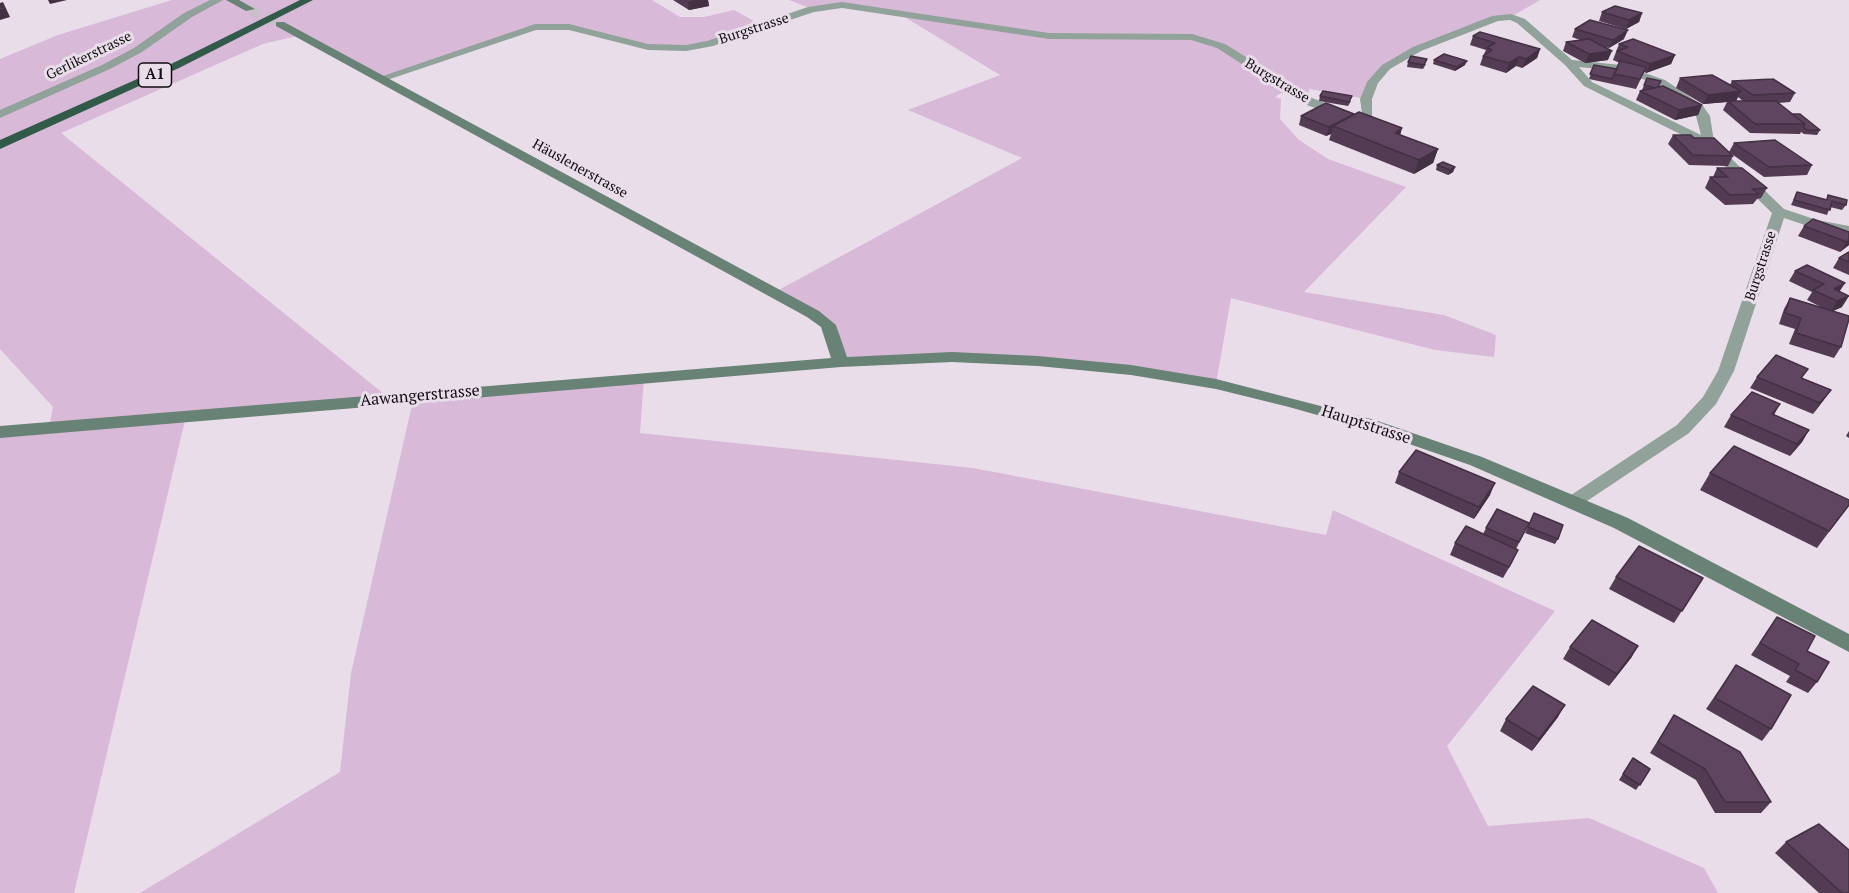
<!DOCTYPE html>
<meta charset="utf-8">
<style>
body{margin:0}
canvas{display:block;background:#e9dde9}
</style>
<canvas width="1849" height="893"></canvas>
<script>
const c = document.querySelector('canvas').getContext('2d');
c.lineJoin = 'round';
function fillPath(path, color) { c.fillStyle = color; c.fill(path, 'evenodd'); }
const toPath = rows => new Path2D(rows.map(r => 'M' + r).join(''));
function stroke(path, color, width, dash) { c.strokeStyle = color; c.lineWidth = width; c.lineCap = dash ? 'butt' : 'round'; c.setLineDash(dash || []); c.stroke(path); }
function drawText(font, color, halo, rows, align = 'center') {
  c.font = font + ' "PT Serif",serif'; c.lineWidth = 6; c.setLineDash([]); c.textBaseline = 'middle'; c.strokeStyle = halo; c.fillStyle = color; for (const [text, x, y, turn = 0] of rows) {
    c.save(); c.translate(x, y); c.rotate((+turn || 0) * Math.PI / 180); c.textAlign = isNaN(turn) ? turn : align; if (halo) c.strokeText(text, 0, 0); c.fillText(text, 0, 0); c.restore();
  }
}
fillPath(toPath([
 [172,0,652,0,680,17,704,17,734,10,763,26,709,44,669,49,569,27,535,27,383,78,301,35,263,44,61,133,389,398,186,416,74,893,0,893,0,432,49,427,53,407,0,349,0,59,58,35],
 [789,0,1540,0,1511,17,1496,18,1417,49,1385,67,1366,99,1309,89,1308,101,1294,94,1281,93,1275,97,1281,99,1280,119,1299,140,1328,159,1406,187,1304,292,1444,315,1496,335,1494,357,1435,350,1231,298,1216,384,1038,361,841,362,838,347,813,314,775,292,1022,158,908,110,1000,75,898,13,858,6,812,9],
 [644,378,640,433,973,468,1326,535,1333,510,1555,611,1447,746,1488,826,1589,818,1704,868,1718,893,140,893,340,772,351,673,414,396]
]), '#d8bad8');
stroke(toPath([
 [250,9,280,24]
]), '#c9bec9', 11, [11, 6]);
fillPath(toPath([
 [210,0,223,0,192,17,142,52,110,69,0,118,0,110,102,65,134,48,184,13,210,0],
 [842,2,1049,33,1192,34,1225,44,1312,98,1354,114,1362,113,1360,99,1367,82,1382,65,1413,47,1492,16,1511,14,1525,19,1572,60,1621,65,1665,80,1703,106,1710,116,1714,142,1784,209,1817,220,1849,226,1849,234,1814,228,1784,218,1734,371,1716,404,1689,433,1575,509,1568,507,1566,502,1568,497,1677,425,1703,397,1718,371,1772,213,1704,146,1584,86,1565,65,1517,23,1510,20,1498,21,1421,51,1390,69,1378,83,1372,99,1372,119,1353,122,1304,104,1217,48,1191,40,1049,39,842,8,814,12,713,46,686,51,648,50,569,30,536,30,387,80,377,78,535,24,569,24,648,44,686,45,707,41,808,7,842,2],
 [1579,67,1619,71,1657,84,1695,112,1701,135,1592,82,1579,67]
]), '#90a299');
fillPath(toPath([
 [226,0,239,0,255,9,246,11,226,0],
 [276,22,284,22,819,311,836,325,847,357,952,352,1038,356,1131,365,1216,379,1375,420,1482,457,1628,518,1849,634,1849,652,1614,528,1470,465,1363,428,1289,407,1216,389,1131,375,1038,366,952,362,841,367,0,438,0,426,831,358,821,327,807,317,276,26,276,22]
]), '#688376');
fillPath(toPath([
 [300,0,313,0,179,68,0,149,0,140,171,64,300,0]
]), '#325a49');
fillPath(toPath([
 [673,0,708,0,709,6,689,10],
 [1602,12,1642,13,1639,22,1626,29,1599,21],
 [1575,29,1624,39,1609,48,1604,47,1608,60,1585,63,1563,51,1566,42,1580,40,1572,37],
 [1473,36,1540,49,1537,58,1522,68,1516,66,1506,73,1480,65,1483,56,1486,50,1470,45],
 [1619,44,1675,55,1671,64,1646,73,1644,72,1636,89,1589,79,1594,65,1617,69,1620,63,1613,60],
 [1434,60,1465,65,1455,71,1433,64],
 [1408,62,1426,64,1423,69,1407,67],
 [1647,78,1658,87,1702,105,1698,115,1675,120,1636,100,1640,91,1642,90],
 [1680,78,1730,85,1732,81,1795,93,1790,102,1778,103,1792,114,1820,130,1817,135,1804,134,1801,132,1800,134,1750,133,1723,110,1727,102,1703,104,1676,88],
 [1738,97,1743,101,1736,101],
 [1320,96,1351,101,1348,106,1319,101],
 [1354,114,1353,115,1402,128,1400,135,1438,149,1433,163,1414,174,1329,140,1331,134,1326,136,1299,125,1301,116],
 [1673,135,1733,156,1728,166,1689,165,1668,144],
 [1734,143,1812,165,1807,175,1764,177,1729,152],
 [1437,165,1455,167,1453,172,1448,175,1436,170],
 [1717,168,1767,188,1761,198,1757,199,1753,204,1725,205,1705,188,1710,177,1713,177],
 [1797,192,1826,200,1828,195,1846,205,1842,210,1830,207,1827,215,1791,205],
 [1804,226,1849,232,1849,245,1840,252,1798,236],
 [1849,252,1849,275,1833,268,1839,258],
 [1795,271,1840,291,1842,307,1833,311,1841,347,1834,358,1789,344,1795,329,1779,324,1784,309,1790,298,1821,307,1807,300,1812,292,1789,281],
 [1757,377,1802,378,1831,390,1813,414,1750,388],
 [1780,404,1774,415,1809,430,1802,442,1790,456,1724,427,1731,415],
 [1849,431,1849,438,1846,436],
 [1399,472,1490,495,1474,519,1395,483],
 [1710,473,1849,505,1817,548,1700,490],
 [1534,513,1558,539,1555,544,1525,533],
 [1529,523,1516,549,1513,561,1503,578,1450,555,1455,543,1483,534,1486,528],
 [1616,577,1703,578,1674,623,1609,589],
 [1777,617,1807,651,1817,682,1808,693,1786,682,1790,676,1751,655],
 [1638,646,1631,658,1609,686,1563,659,1570,647],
 [1736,665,1771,729,1762,741,1706,709],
 [1674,715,1771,802,1761,813,1715,813,1696,780,1650,753],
 [1558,717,1532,751,1500,731,1506,719],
 [1633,758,1650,769,1636,790,1619,780],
 [1786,842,1849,893,1819,893,1775,853]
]), '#533b53');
fillPath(toPath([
 [48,0,67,0,50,4],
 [695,0,708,0,709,6,689,10,688,2],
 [3,2,10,17,0,20,0,3],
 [1642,13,1639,22,1626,29,1629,20],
 [1628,30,1624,39,1609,48,1613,40],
 [1540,49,1537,58,1522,68,1526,59],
 [1612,51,1608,60,1585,63,1589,54],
 [1675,55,1671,64,1646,73,1650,64],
 [1519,57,1516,66,1506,73,1509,63],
 [1467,61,1465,65,1455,71,1457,67],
 [1741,91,1736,101,1728,101,1727,102,1703,104,1708,95],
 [1702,105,1698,115,1675,120,1679,110],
 [1354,114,1351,123,1333,126,1331,134,1326,136,1329,127],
 [1402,128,1398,143,1395,133],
 [1438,149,1433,163,1414,174,1419,160],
 [1455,167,1453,172,1448,175,1450,170],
 [1849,240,1849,245,1840,252,1847,242],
 [1845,283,1838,294,1834,289],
 [1849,296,1842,307,1831,312,1837,301],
 [1831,390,1823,401,1813,414,1820,403],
 [1809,430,1802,442,1790,456,1797,444],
 [1495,483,1490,495,1474,519,1479,507],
 [1638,646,1631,658,1609,686,1617,674],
 [1565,705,1558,717,1532,751,1539,739]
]), '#433043');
const building = toPath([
 [0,6,5,9,0,10,0,6],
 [1615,6,1642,13,1629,20,1602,12,1615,6],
 [1590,20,1628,30,1613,40,1575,29,1590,20],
 [1480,32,1540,49,1526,59,1519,57,1509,63,1483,56,1492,50,1487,48,1495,43,1473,36,1480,32],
 [1589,39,1612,51,1589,54,1566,42,1589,39],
 [1633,39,1675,55,1650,64,1617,51,1628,47,1619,44,1633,39],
 [1444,54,1467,61,1457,67,1434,60,1444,54],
 [1411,56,1427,59,1424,65,1408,62,1411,56],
 [1620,61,1646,67,1640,79,1614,74,1620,61],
 [1594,65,1617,69,1612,79,1590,74,1594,65],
 [1712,75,1741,91,1708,95,1680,78,1712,75],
 [1647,78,1661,81,1658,87,1655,88,1644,85,1647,78],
 [1773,79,1795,93,1753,95,1732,81,1773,79],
 [1663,86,1702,105,1679,110,1640,91,1663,86],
 [1323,91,1352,96,1349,102,1320,96,1323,91],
 [1728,101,1776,101,1805,124,1755,124,1728,101],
 [1326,103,1354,114,1329,127,1301,116,1326,103],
 [1359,112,1402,128,1395,133,1438,149,1419,160,1333,126,1359,112],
 [1792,114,1800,114,1820,130,1807,130,1803,127,1805,124,1792,114],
 [1673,135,1691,135,1694,138,1714,138,1733,156,1693,155,1673,135],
 [1775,140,1812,165,1769,167,1734,143,1775,140],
 [1443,162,1455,167,1450,170,1437,165,1443,162],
 [1717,168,1742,168,1767,188,1752,189,1759,194,1730,195,1710,177,1728,177,1717,168],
 [1797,192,1827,200,1828,195,1847,200,1846,205,1832,201,1830,210,1794,200,1797,192],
 [1813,219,1849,232,1849,240,1847,242,1804,226,1813,219],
 [1849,252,1849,262,1839,258,1849,252],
 [1807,265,1845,283,1834,289,1849,296,1837,301,1813,290,1824,284,1795,271,1807,265],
 [1790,298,1849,316,1849,319,1841,347,1796,333,1801,318,1785,313,1790,298],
 [1776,355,1808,369,1801,378,1831,390,1820,403,1757,377,1776,355],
 [1752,392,1780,404,1772,414,1809,430,1797,444,1731,415,1752,392],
 [1734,446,1849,500,1849,505,1829,531,1710,473,1734,446],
 [1416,450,1495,483,1479,507,1399,472,1416,450],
 [1497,509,1529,523,1519,542,1486,528,1497,509],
 [1534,513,1563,525,1558,539,1528,527,1534,513],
 [1466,526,1518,550,1509,567,1455,543,1466,526],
 [1639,546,1703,578,1682,611,1616,577,1639,546],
 [1777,617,1815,636,1807,651,1829,662,1817,682,1795,670,1799,664,1760,643,1777,617],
 [1592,620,1638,646,1617,674,1570,647,1592,620],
 [1736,665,1791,695,1771,729,1715,698,1736,665],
 [1533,686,1565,705,1539,739,1506,719,1533,686],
 [1674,715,1740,752,1771,802,1725,802,1705,769,1658,742,1674,715],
 [1633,758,1650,769,1640,785,1623,774,1633,758],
 [1819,824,1849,850,1849,893,1842,893,1786,842,1819,824]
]);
fillPath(building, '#604560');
stroke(building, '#433043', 1.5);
drawText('14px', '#110d11', '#e9dde9', [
 ["Burgstrasse",754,29,-18],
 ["Gerlikerstrasse",89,56,-26],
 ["Burgstrasse",1277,81,31],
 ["Häuslenerstrasse",580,169,29],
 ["Burgstrasse",1761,266,-72]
]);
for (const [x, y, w] of [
 [155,75,33]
]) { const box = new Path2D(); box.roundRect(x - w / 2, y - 12, w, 24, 4.5); c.fillStyle = '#e9dde9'; c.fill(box); stroke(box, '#110d11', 1.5); }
drawText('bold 15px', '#110d11', null, [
 ["A1",155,75]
]);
drawText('16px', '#110d11', '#e9dde9', [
 ["Aawangerstrasse",420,396,-5],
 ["Hauptstrasse",1366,425,18]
]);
</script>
